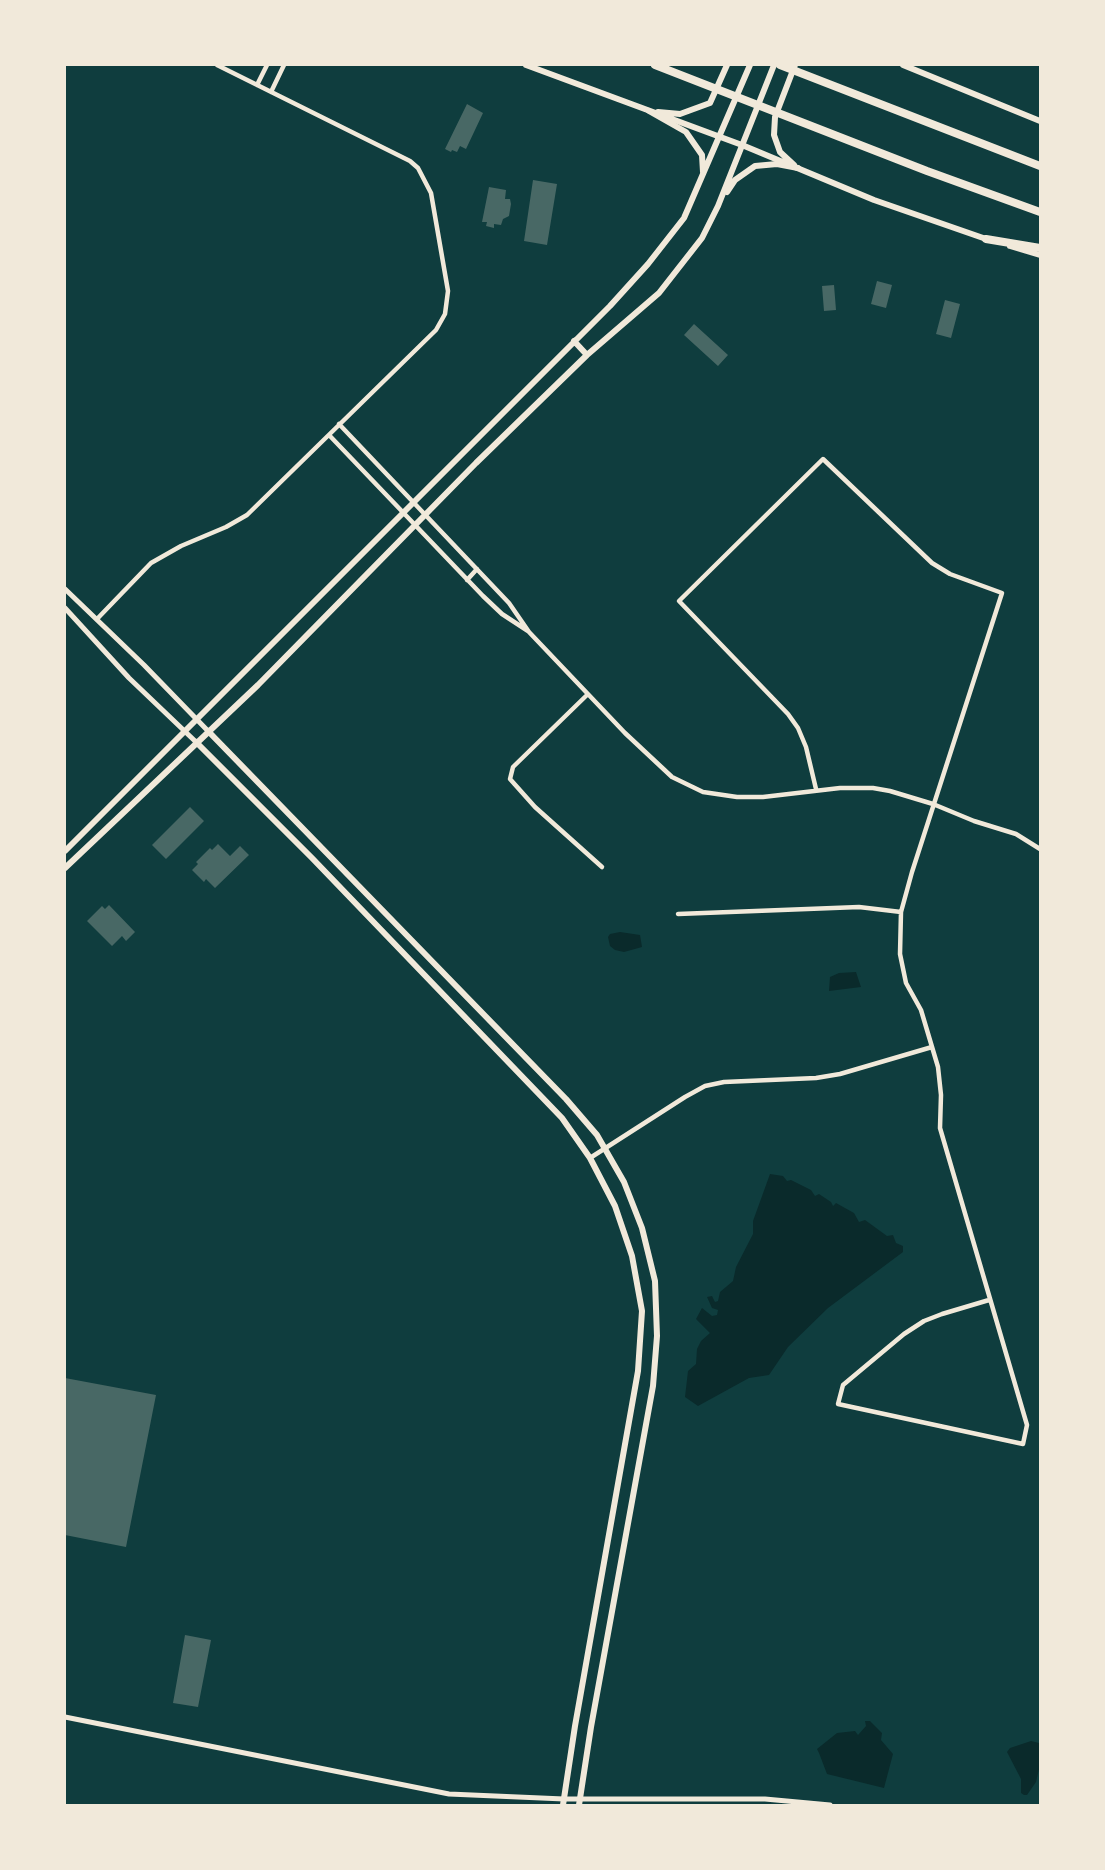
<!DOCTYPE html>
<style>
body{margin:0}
#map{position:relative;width:1105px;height:1870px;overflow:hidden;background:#0f3d3e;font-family:"Public Sans",sans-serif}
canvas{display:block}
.frame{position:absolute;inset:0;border:66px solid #f1e9da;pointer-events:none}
</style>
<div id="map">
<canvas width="1105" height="1870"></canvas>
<div class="frame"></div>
</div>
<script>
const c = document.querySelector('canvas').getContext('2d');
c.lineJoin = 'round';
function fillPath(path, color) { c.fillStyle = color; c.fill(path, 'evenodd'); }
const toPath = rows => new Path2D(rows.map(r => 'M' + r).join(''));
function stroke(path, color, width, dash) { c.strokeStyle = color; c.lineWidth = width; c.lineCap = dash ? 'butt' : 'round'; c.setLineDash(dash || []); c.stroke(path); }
fillPath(toPath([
 [620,932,640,935,642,947,624,952,615,950,610,946,608,937,610,934],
 [856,972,861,987,829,991,830,977,839,973],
 [770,1174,783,1176,787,1181,791,1180,811,1190,815,1196,819,1194,831,1202,833,1206,836,1203,854,1213,859,1222,865,1220,887,1236,893,1235,896,1243,903,1246,903,1252,828,1308,788,1347,769,1375,749,1378,698,1406,685,1397,688,1371,696,1364,697,1349,701,1341,710,1333,696,1319,702,1308,712,1316,717,1315,718,1310,712,1308,707,1297,712,1296,715,1302,718,1301,720,1292,733,1281,736,1267,753,1234,753,1221],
 [865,1721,870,1721,882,1733,881,1740,893,1754,884,1788,827,1774,819,1753,817,1749,837,1733,855,1731,858,1735,866,1726],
 [1031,1741,1039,1743,1040,1765,1036,1782,1027,1795,1024,1795,1021,1793,1021,1779,1007,1752,1010,1748]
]), '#0a2a2b');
fillPath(toPath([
 [467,104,483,113,466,149,460,146,457,152,452,150,451,152,445,149],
 [533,180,557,184,547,245,524,241],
 [489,187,506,190,505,199,510,199,511,204,509,216,503,219,501,225,494,224,494,228,486,226,487,222,482,222],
 [877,281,892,285,886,308,871,304],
 [834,285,836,310,824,311,822,286],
 [945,300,960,304,951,338,936,334],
 [694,324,728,355,718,366,684,335],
 [190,807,204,821,166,859,152,845],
 [218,844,230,856,240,846,249,855,215,888,206,879,204,882,192,870,198,864,196,862,210,848,212,850],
 [109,905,135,932,126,941,122,936,112,946,87,921,102,906,105,909],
 [65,1378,156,1395,126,1547,65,1535],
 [185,1635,211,1640,198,1707,173,1703]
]), '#486865');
stroke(toPath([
 [257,85,267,65],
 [271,92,284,65],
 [339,424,509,603,529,632,625,733,672,777,703,792,737,797,763,797,840,788,873,788,890,791,933,804,974,821,1016,834,1040,849],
 [329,435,483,596,502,614,528,631],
 [467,580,477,569],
 [97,619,151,563,181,546,226,527,247,515,436,330,445,314,448,291,431,193,418,168,410,161,217,65],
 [588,694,513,767,510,779,535,807,602,867],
 [816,789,806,747,798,728,788,714,679,601,823,459,932,563,950,574,1002,593,912,872,901,912,900,954,906,983,921,1010,938,1067,941,1095,940,1128,1027,1425,1023,1444,838,1404,843,1385,904,1334,924,1321,942,1314,989,1300],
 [678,914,859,907,901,912],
 [590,1158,685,1097,705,1086,724,1082,816,1078,840,1074,932,1047]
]), '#f1e9da', 4.5);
stroke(toPath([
 [65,589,144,665,208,731],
 [65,608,129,678,196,742],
 [65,1717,449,1794,564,1799,765,1799,830,1805]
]), '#f1e9da', 5);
stroke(toPath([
 [526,65,742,145,874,200,989,240],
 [903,65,1040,121],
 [658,112,680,114,710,103,727,65],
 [794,165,780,152,774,135,775,117,795,65],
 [1010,246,1040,255],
 [208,731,566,1099,597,1135,624,1182,642,1228,655,1281,657,1336,653,1386,591,1727,579,1805],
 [196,742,312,858,562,1118,590,1158,615,1206,632,1256,642,1311,638,1371,575,1726,563,1805]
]), '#f1e9da', 6);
stroke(toPath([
 [649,111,686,132,702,155,703,172],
 [727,192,735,180,755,166,777,164,798,168],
 [574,341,587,355],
 [65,851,610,306,648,264,684,218,750,65],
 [65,868,258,685,476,463,587,355,659,293,702,238,718,206,774,65]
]), '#f1e9da', 6);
stroke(toPath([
 [655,65,927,171,1040,212],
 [780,65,1040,166],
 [986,239,1040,248]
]), '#f1e9da', 8);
</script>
